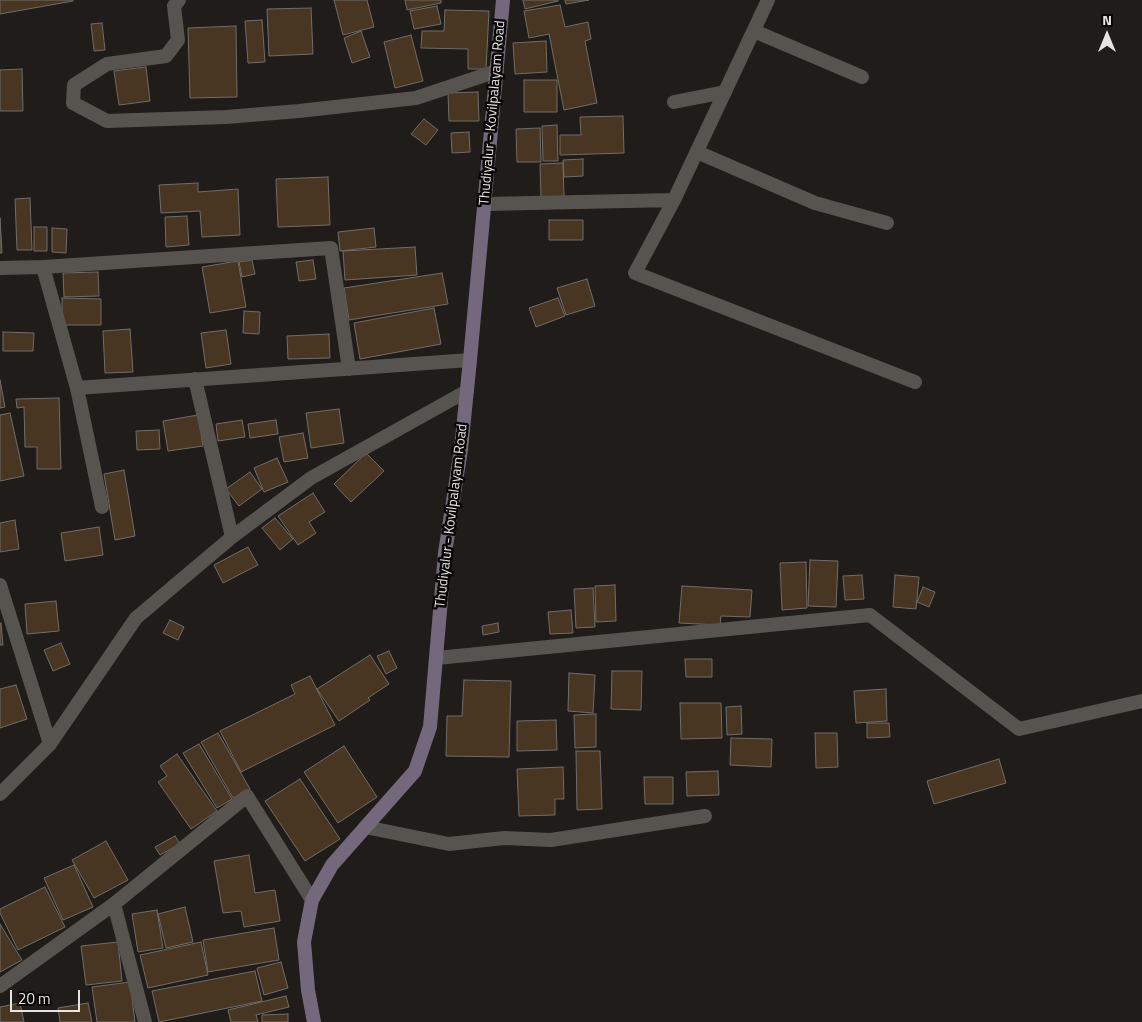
<!DOCTYPE html>
<style>
body{margin:0}
#map{position:relative;width:1142px;height:1022px;overflow:hidden;background:#1f1c19;font-family:"Titillium Web",sans-serif}
canvas{display:block}
.north{position:absolute;left:1082px;top:10px;width:50px;height:50px;-webkit-text-stroke:4px #080706;paint-order:stroke;rotate:0deg;font-size:14px;font-weight:700;line-height:20px;text-align:center;color:#e7e5e3}
.north::after{content:'';display:block;margin:auto;width:18px;height:22px;background:#e7e5e3;clip-path:polygon(50% 0,100% 100%,50% 72%,0 100%)}
.scale{position:absolute;left:10px;top:990px;width:70px;height:22px;box-sizing:border-box;border:2px solid #e7e5e3;border-top:0;padding-left:6px;font-size:15px;line-height:18px;white-space:nowrap;color:#e7e5e3;-webkit-text-stroke:4px #080706;paint-order:stroke}
</style>
<div id="map">
<canvas width="1142" height="1022"></canvas>
<div class="north">N</div>
<div class="scale">20 m</div>
</div>
<script>
const c = document.querySelector('canvas').getContext('2d');
c.lineJoin = 'round';
function fillPath(path, color) { c.fillStyle = color; c.fill(path, 'evenodd'); }
const toPath = rows => new Path2D(rows.map(r => 'M' + r).join(''));
function stroke(path, color, width, dash) { c.strokeStyle = color; c.lineWidth = width; c.lineCap = dash ? 'butt' : 'round'; c.setLineDash(dash || []); c.stroke(path); }
function drawText(font, color, halo, rows, align = 'center') {
  c.font = font + ' "Titillium Web",sans-serif'; c.lineWidth = 5; c.setLineDash([]); c.textBaseline = 'middle'; c.strokeStyle = halo; c.fillStyle = color; for (const [text, x, y, turn = 0] of rows) {
    c.save(); c.translate(x, y); c.rotate((+turn || 0) * Math.PI / 180); c.textAlign = isNaN(turn) ? turn : align; if (halo) c.strokeText(text, 0, 0); c.fillText(text, 0, 0); c.restore();
  }
}
const building = toPath([
 [0,0,73,0,73,1,0,14,0,0],
 [334,0,367,0,374,27,343,35,334,0],
 [405,0,441,0,441,3,407,10,405,0],
 [523,0,558,0,558,1,525,9,523,0],
 [565,0,589,0,566,4,565,0],
 [560,5,565,27,588,22,591,39,585,41,597,103,564,110,549,34,529,38,524,11,560,5],
 [437,6,441,24,414,29,410,11,437,6],
 [311,8,313,54,269,56,267,9,311,8],
 [445,10,489,11,486,69,468,69,468,49,421,48,422,31,444,31,445,10],
 [262,20,265,62,248,63,245,21,262,20],
 [102,23,105,50,94,51,91,24,102,23],
 [236,26,237,97,190,98,188,28,236,26],
 [361,31,370,57,352,63,344,38,361,31],
 [411,35,423,81,395,88,384,42,411,35],
 [546,41,547,72,515,74,513,43,546,41],
 [146,67,150,101,119,105,114,71,146,67],
 [22,69,23,111,0,111,0,70,22,69],
 [524,80,557,80,557,112,524,112,524,80],
 [478,92,479,121,449,121,448,93,478,92],
 [623,116,624,153,560,155,560,135,581,135,580,117,623,116],
 [424,119,438,130,426,145,411,134,424,119],
 [557,125,558,161,543,161,542,126,557,125],
 [540,128,541,162,517,162,516,129,540,128],
 [469,132,470,152,452,153,451,133,469,132],
 [583,159,583,176,564,177,563,160,583,159],
 [563,163,564,197,541,198,540,164,563,163],
 [328,177,330,225,278,227,276,179,328,177],
 [198,183,198,192,238,189,240,235,202,237,200,211,161,213,159,185,198,183],
 [30,198,32,250,17,250,15,199,30,198],
 [187,216,189,245,166,247,165,217,187,216],
 [0,218,2,253,0,253,0,218],
 [549,220,583,220,583,240,549,240,549,220],
 [34,227,47,227,47,251,34,251,34,227],
 [52,228,67,229,66,253,52,252,52,228],
 [374,228,376,247,340,251,338,232,374,228],
 [415,247,417,275,345,280,343,251,415,247],
 [252,260,255,274,242,277,239,262,252,260],
 [313,260,316,279,299,281,296,262,313,260],
 [238,261,246,307,210,313,202,267,238,261],
 [98,272,99,296,64,297,63,273,98,272],
 [442,273,448,304,349,320,344,288,442,273],
 [587,279,595,306,566,315,557,288,587,279],
 [62,298,101,299,101,325,62,325,62,298],
 [558,298,565,316,536,327,529,308,558,298],
 [434,308,441,344,360,359,354,323,434,308],
 [244,311,260,312,259,334,243,333,244,311],
 [130,329,133,372,105,373,103,331,130,329],
 [226,330,231,364,206,368,201,333,226,330],
 [3,332,34,333,33,351,3,351,3,332],
 [329,334,330,358,288,359,287,336,329,334],
 [0,380,5,407,0,408,0,380],
 [59,398,61,469,37,469,37,447,25,447,24,407,17,408,16,399,59,398],
 [339,409,344,443,311,448,306,413,339,409],
 [10,413,24,476,0,481,0,415,10,413],
 [198,415,203,446,168,451,163,421,198,415],
 [242,420,245,437,218,441,216,424,242,420],
 [276,420,278,434,250,438,248,424,276,420],
 [159,430,160,449,137,450,136,431,159,430],
 [303,433,308,458,284,462,279,437,303,433],
 [366,453,384,471,351,502,334,484,366,453],
 [277,458,288,482,264,492,254,468,277,458],
 [124,470,135,536,115,540,104,474,124,470],
 [250,472,262,489,239,506,226,489,250,472],
 [313,493,325,512,309,522,316,533,298,545,278,516,313,493],
 [275,518,293,539,280,550,262,528,275,518],
 [15,520,19,549,0,552,0,523,15,520],
 [99,527,103,555,65,561,61,533,99,527],
 [248,547,258,565,223,583,214,565,248,547],
 [810,560,838,561,836,607,808,606,810,560],
 [806,562,807,608,782,610,780,563,806,562],
 [862,575,864,599,845,600,843,576,862,575],
 [895,575,919,577,916,609,893,607,895,575],
 [615,585,616,621,596,622,595,586,615,585],
 [682,586,752,590,750,617,721,616,720,625,679,623,682,586],
 [923,587,935,592,929,607,917,602,923,587],
 [593,588,595,627,576,628,574,589,593,588],
 [56,601,59,631,27,634,25,604,56,601],
 [571,610,573,633,550,634,548,612,571,610],
 [170,620,184,627,178,640,163,633,170,620],
 [1,623,3,645,0,645,0,624,1,623],
 [498,623,499,632,483,635,482,626,498,623],
 [61,643,70,664,53,671,44,650,61,643],
 [389,651,397,668,386,674,377,656,389,651],
 [370,655,389,684,368,698,370,700,339,721,317,689,370,655],
 [685,659,712,659,712,677,686,677,685,659],
 [612,671,642,671,641,710,611,709,612,671],
 [569,673,595,675,593,713,568,711,569,673],
 [310,676,335,725,241,772,220,731,295,694,291,685,310,676],
 [464,680,511,681,509,757,446,756,447,716,462,716,464,680],
 [16,685,27,719,0,728,0,689,16,685],
 [886,689,887,721,856,723,854,691,886,689],
 [680,703,721,703,722,738,681,739,680,703],
 [741,706,742,734,727,735,726,707,741,706],
 [596,714,596,747,575,748,574,715,596,714],
 [556,720,557,750,517,751,517,721,556,720],
 [867,723,889,723,890,737,867,738,867,723],
 [218,733,250,789,233,798,201,742,218,733],
 [815,733,837,733,838,767,816,768,815,733],
 [731,738,772,739,771,767,730,765,731,738],
 [199,744,232,799,217,808,183,753,199,744],
 [344,746,377,797,338,823,304,772,344,746],
 [576,751,600,751,602,809,577,810,576,751],
 [177,754,217,811,191,829,158,782,167,776,160,766,177,754],
 [999,759,1006,783,934,804,927,781,999,759],
 [563,767,564,799,555,799,555,815,519,816,517,769,563,767],
 [718,771,719,795,687,796,686,772,718,771],
 [644,777,673,777,673,804,645,804,644,777],
 [300,779,340,839,305,861,265,801,300,779],
 [175,836,180,844,160,855,155,847,175,836],
 [106,841,128,880,94,898,72,860,106,841],
 [249,855,255,893,275,890,280,921,244,927,241,911,223,913,214,861,249,855],
 [74,865,93,907,63,920,44,878,74,865],
 [45,887,65,927,18,950,0,913,0,909,45,887],
 [185,907,193,942,166,948,158,914,185,907],
 [157,910,163,948,138,952,132,914,157,910],
 [0,924,22,960,0,972,0,924],
 [274,928,279,960,208,972,203,940,274,928],
 [118,942,122,981,86,985,81,946,118,942],
 [201,942,208,975,148,988,140,955,201,942],
 [281,962,288,988,264,995,257,968,281,962],
 [255,971,262,1001,159,1022,152,991,255,971],
 [130,982,135,1022,97,1022,92,987,130,982],
 [286,996,289,1007,256,1015,258,1022,231,1022,228,1010,286,996],
 [20,1003,24,1022,0,1022,0,1007,20,1003],
 [88,1003,92,1022,60,1022,58,1008,88,1003],
 [288,1014,288,1022,262,1022,262,1015,288,1014]
]);
fillPath(building, '#493622');
stroke(building, '#706d69', 1);
stroke(toPath([
 [179,0,174,6,178,40,166,56,107,64,74,85,73,103,107,121,226,117,299,111,416,98,497,71],
 [754,31,862,77],
 [674,102,725,92],
 [697,152,815,203,887,223],
 [674,200,635,273,915,382],
 [486,204,674,200,768,0],
 [43,267,331,248,349,369],
 [0,268,43,267,77,388,470,360],
 [195,379,232,537],
 [77,388,102,507],
 [0,585,50,744],
 [437,658,870,615,1019,729,1142,701],
 [0,794,50,744,136,618,232,537,311,478,467,391],
 [365,827,449,844,504,838,551,840,705,816],
 [114,904,145,1022],
 [0,986,114,904,247,796,312,900]
]), '#57534f', 14);
stroke(toPath([
 [314,1022,308,990,304,942,312,900,332,865,415,771,430,727,445,553,461,449,470,360,503,0]
]), '#74697c', 14);
drawText('14px', '#e7e5e3', '#080706', [
 ["Thudiyalur - Kovilpalayam Road",493,113,-85],
 ["Thudiyalur - Kovilpalayam Road",452,516,-83]
]);
</script>
